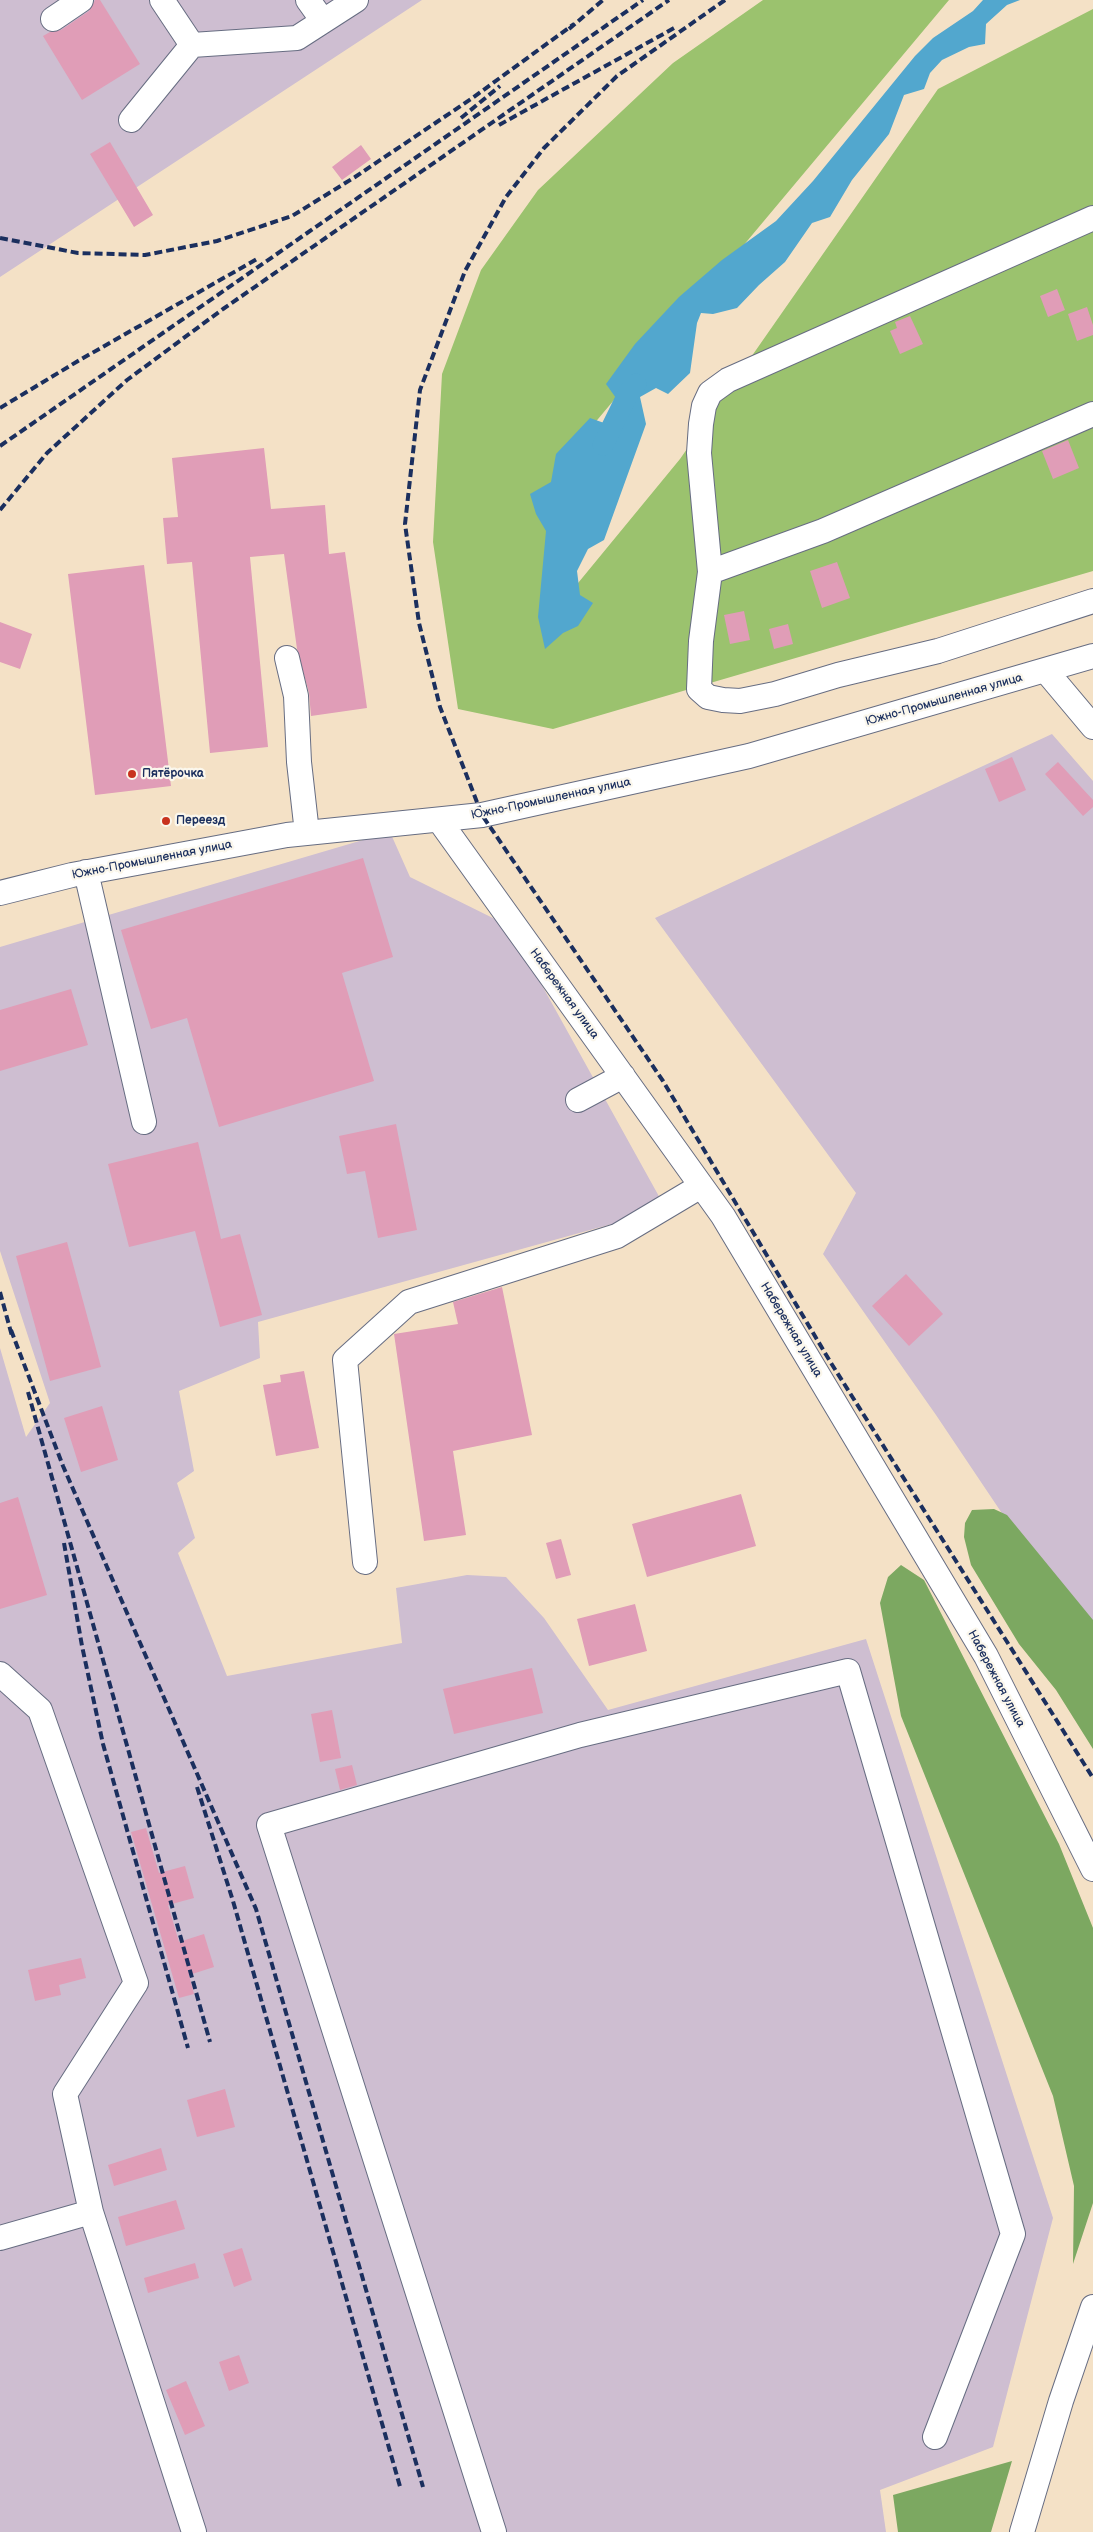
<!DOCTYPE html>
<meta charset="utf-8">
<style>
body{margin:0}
canvas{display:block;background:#f4e1c6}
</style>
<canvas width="1093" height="2532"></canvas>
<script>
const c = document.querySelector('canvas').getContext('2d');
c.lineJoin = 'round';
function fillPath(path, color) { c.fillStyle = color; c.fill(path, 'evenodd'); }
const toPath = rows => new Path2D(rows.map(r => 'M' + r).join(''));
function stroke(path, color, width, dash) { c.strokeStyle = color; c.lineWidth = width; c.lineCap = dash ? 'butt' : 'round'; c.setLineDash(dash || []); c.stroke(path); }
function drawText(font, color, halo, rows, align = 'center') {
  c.font = font + ' "Balsamiq Sans",sans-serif'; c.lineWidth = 4.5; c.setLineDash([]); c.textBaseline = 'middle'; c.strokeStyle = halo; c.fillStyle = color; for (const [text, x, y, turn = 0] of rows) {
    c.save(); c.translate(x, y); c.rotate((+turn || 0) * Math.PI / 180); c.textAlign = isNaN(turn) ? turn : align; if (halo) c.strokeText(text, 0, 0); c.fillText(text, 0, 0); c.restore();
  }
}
fillPath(toPath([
 [0,0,422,0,0,277],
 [1052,734,1093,781,1093,1649,936,1415,823,1254,856,1193,655,918],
 [390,832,410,877,509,926,666,1209,258,1322,260,1358,179,1391,194,1471,177,1483,195,1538,178,1553,227,1676,402,1643,396,1588,467,1575,506,1577,544,1618,608,1710,866,1639,1053,2218,993,2447,880,2490,886,2532,0,2532,0,1348,26,1437,50,1403,0,1251,0,947]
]), '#cebed1');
fillPath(toPath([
 [763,0,949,0,557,468,546,622,680,459,938,89,1093,9,1093,571,553,729,458,709,433,542,442,374,481,270,538,190,673,63]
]), '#9bc26e');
fillPath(toPath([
 [994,1509,1007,1515,1093,1620,1093,1749,1056,1690,1019,1644,971,1565,964,1537,965,1523,972,1510],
 [901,1565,924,1580,1059,1844,1093,1928,1093,2203,1073,2264,1074,2186,1053,2096,901,1716,880,1603,888,1577],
 [1012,2461,991,2532,898,2532,893,2495]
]), '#7ca861');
fillPath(toPath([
 [983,0,1020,0,1007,5,986,24,985,44,969,47,942,60,930,73,924,89,904,95,889,134,852,180,830,217,812,223,785,262,759,285,737,308,713,314,701,313,697,323,690,373,668,394,656,388,640,397,646,424,604,540,588,549,577,571,580,595,593,603,578,626,563,633,545,649,538,617,546,531,536,514,530,494,551,482,556,454,590,418,607,424,620,417,621,405,606,384,635,344,679,297,722,260,776,221,813,181,915,56,933,38,973,11]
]), '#52a7ce');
stroke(toPath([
 [603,445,629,392,636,384]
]), '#52a7ce', 21);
fillPath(toPath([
 [95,0,100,0,140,64,82,100,43,36,50,32,61,30,89,11],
 [110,142,153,215,134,227,90,154],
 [361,145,371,159,342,180,332,167],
 [1057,289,1065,310,1048,317,1040,296],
 [1087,307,1093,325,1093,335,1077,341,1068,314],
 [910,316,923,344,900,354,890,331,897,328,895,322],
 [1068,440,1079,468,1053,479,1042,451],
 [264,448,271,509,325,505,329,554,345,552,367,708,311,716,309,693,297,649,284,554,250,557,268,747,210,753,192,562,167,564,163,518,178,517,172,458],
 [837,562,850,598,822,608,810,571],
 [144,565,171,786,95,795,68,574],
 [744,611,750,640,730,644,724,615],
 [0,622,32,634,20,669,0,662],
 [788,624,793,644,774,649,769,629],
 [1012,757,1026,790,999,802,985,769],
 [1058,762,1093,800,1093,807,1083,816,1045,774],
 [363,858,393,957,342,973,374,1081,219,1127,187,1018,151,1029,121,930],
 [71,989,88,1045,0,1071,0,1010],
 [396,1124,417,1230,378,1238,365,1171,347,1174,339,1136],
 [198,1142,221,1239,240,1234,262,1315,220,1327,195,1231,129,1247,108,1164],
 [67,1242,101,1367,50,1381,16,1256],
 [906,1274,943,1314,909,1346,872,1306],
 [502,1287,532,1435,453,1451,466,1535,424,1541,394,1334,458,1324,453,1302],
 [304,1371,319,1448,276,1456,263,1385,281,1382,280,1375],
 [102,1406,118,1460,81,1472,64,1418],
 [741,1494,756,1546,647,1577,632,1524],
 [18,1497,47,1595,0,1609,0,1503],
 [561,1539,571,1575,556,1579,546,1543],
 [635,1604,647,1651,589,1666,577,1619],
 [532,1668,543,1713,454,1734,443,1689],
 [332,1710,341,1758,320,1762,311,1714],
 [352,1765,357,1785,340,1790,335,1769],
 [146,1828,159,1873,185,1866,194,1898,168,1905,179,1942,204,1934,214,1967,189,1975,194,1994,179,1998,131,1832],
 [81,1958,86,1978,59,1985,61,1995,35,2001,28,1970],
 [225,2089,235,2127,197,2137,187,2100],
 [161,2148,167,2170,114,2186,108,2165],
 [176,2200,185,2229,126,2246,118,2217],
 [242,2248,252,2280,234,2287,223,2254],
 [195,2263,199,2278,148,2293,144,2278],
 [239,2355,249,2383,229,2391,219,2362],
 [186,2381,205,2426,185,2435,166,2390]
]), '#e09db7');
const minor = toPath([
 [162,0,192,45],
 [308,0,323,21],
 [53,19,81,0],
 [131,120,192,45,297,38,356,0],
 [1093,218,728,380,710,393,704,406,701,424,699,453,710,572,701,641,699,689,708,697,723,700,740,701,775,694,838,675,938,651,1093,601],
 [710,572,823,531,1093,414],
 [287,658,296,696,299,762,307,833],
 [1046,671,1093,727],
 [439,820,723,1216,986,1656,1093,1869],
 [86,872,144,1122],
 [0,893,72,875,287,835,482,815,749,756,1093,656],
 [578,1100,623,1076],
 [365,1562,345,1360,409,1302,617,1236,701,1186],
 [0,1674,40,1710,136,1983,65,2094,91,2212,194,2532],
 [0,2238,91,2212],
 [494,2532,269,1825,580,1735,848,1671,1013,2234,935,2437],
 [1022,2532,1061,2401,1093,2307]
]);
stroke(minor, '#676d82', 26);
stroke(minor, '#fff', 24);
stroke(toPath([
 [725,0,617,76,544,148,506,197,465,271,420,390,405,524,419,623,440,707,482,815,663,1081,831,1363,1093,1778],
 [569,29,603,0],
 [461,118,500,86],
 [499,125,676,27],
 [0,238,78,253,145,255,217,241,292,216,355,177,471,99,574,24],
 [0,408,78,361,257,259],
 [0,446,643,0],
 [0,510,47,453,127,380,223,309,669,0],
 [0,1292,12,1336],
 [11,1330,63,1466,256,1909,423,2487],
 [28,1392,210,2042],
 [64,1543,82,1646,103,1744,188,2048],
 [197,1787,233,1901,401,2490]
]), '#1b2f5e', 4, [8, 4]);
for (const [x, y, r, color] of [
 [132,774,5,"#c8321e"],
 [166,821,5,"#c8321e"]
]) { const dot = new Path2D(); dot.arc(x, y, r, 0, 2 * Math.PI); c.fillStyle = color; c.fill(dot); stroke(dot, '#fbf7ec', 2); }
drawText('12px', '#1b2f5e', '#fbf7ec', [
 ["Южно-Промышленная улица",944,700,-16],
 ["Южно-Промышленная улица",551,799,-12],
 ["Южно-Промышленная улица",152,860,-11],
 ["Набережная улица",564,994,54],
 ["Набережная улица",791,1330,59],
 ["Набережная улица",996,1679,62]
]);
drawText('bold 12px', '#1b2f5e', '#fbf7ec', [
 ["Пятёрочка",142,774],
 ["Переезд",176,821]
], 'left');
</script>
